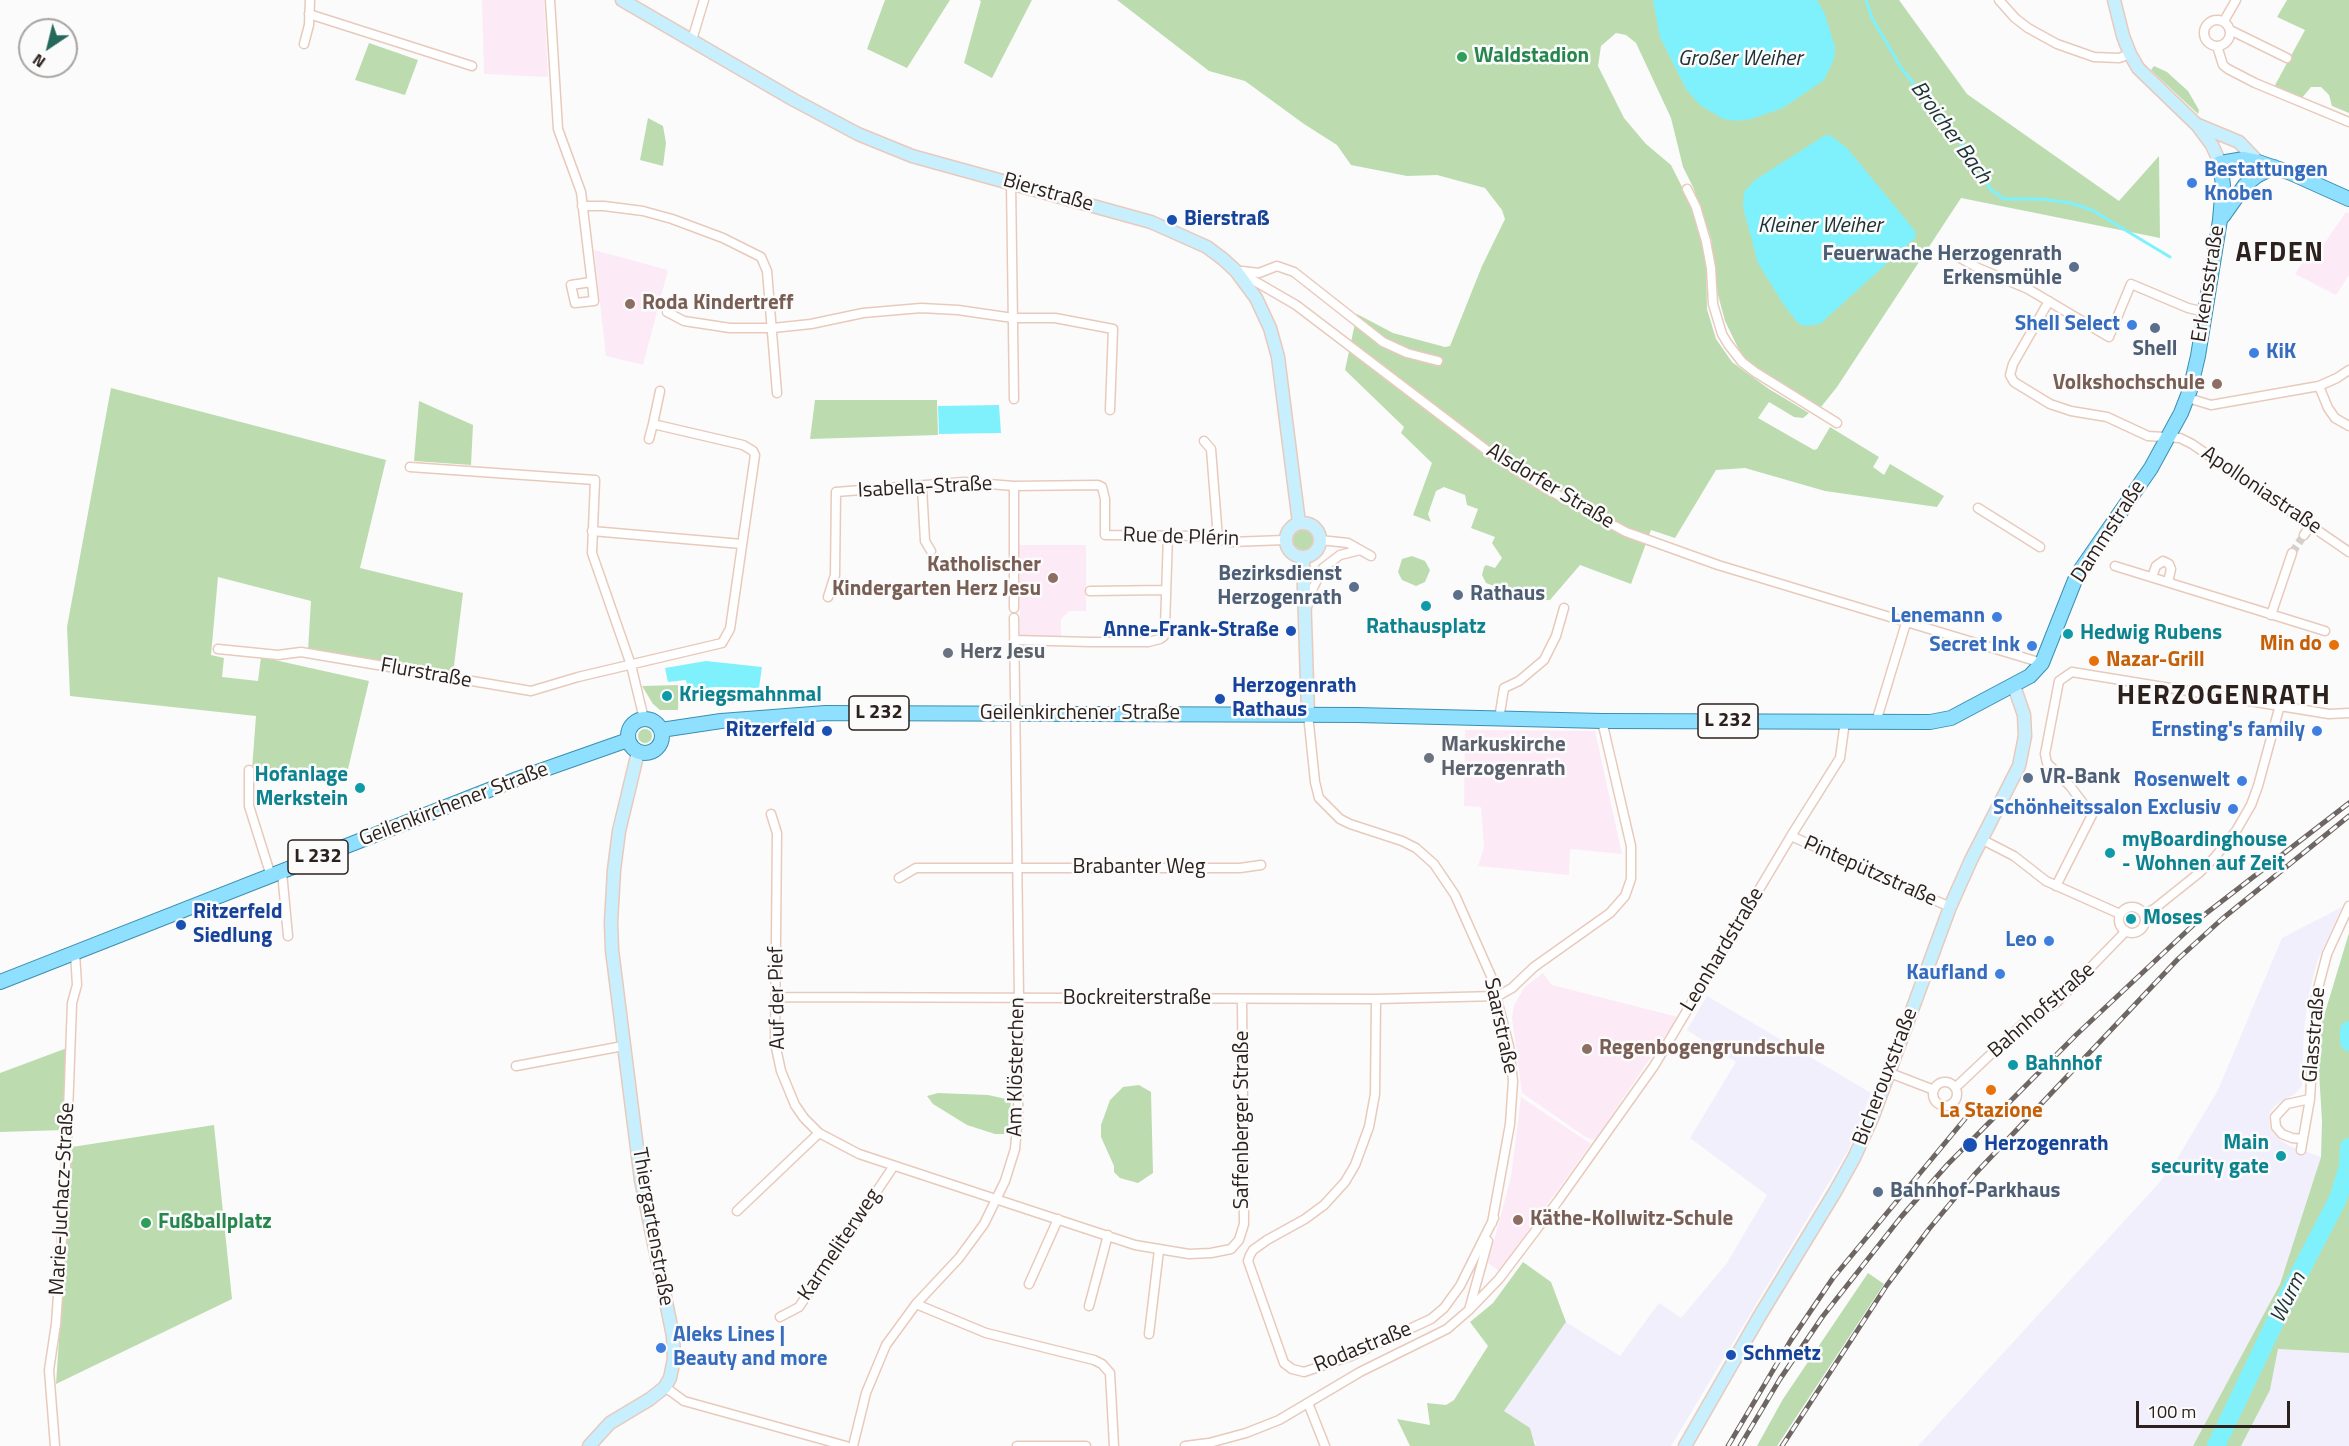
<!DOCTYPE html>
<meta charset="utf-8">
<style>
body{margin:0}
#map{position:relative;width:2349px;height:1446px;overflow:hidden;background:#fbfbfb;font-family:"Titillium Web",sans-serif}
canvas{display:block}
.north{position:absolute;left:18px;top:18px;width:60px;height:60px;box-sizing:border-box;background:#fbfbfb;border:2px solid #a8a4a2;border-radius:50%;rotate:215deg;font-size:16px;font-weight:700;line-height:24px;text-align:center;color:#2c211c}
.north::after{content:'';display:block;margin:auto;width:21px;height:27px;background:#24695c;clip-path:polygon(50% 0,100% 100%,50% 72%,0 100%)}
.scale{position:absolute;left:2136px;top:1401px;width:154px;height:27px;box-sizing:border-box;border:3px solid #2c211c;border-top:0;padding-left:8px;font-size:18px;line-height:21px;white-space:nowrap;color:#2c211c;-webkit-text-stroke:4px #fbfbfb;paint-order:stroke}
</style>
<div id="map">
<canvas width="2349" height="1446"></canvas>
<div class="north">N</div>
<div class="scale">100 m</div>
</div>
<script>
const c = document.querySelector('canvas').getContext('2d');
c.lineJoin = 'round';
function fillPath(path, color) { c.fillStyle = color; c.fill(path, 'evenodd'); }
const toPath = rows => new Path2D(rows.map(r => 'M' + r).join(''));
function stroke(path, color, width, dash) { c.strokeStyle = color; c.lineWidth = width; c.lineCap = dash ? 'butt' : 'round'; c.setLineDash(dash || []); c.stroke(path); }
function drawText(font, color, halo, rows, align = 'center') {
  c.font = font + ' "Titillium Web",sans-serif'; c.lineWidth = 5; c.setLineDash([]); c.textBaseline = 'middle'; c.strokeStyle = halo; c.fillStyle = color; for (const [text, x, y, turn = 0] of rows) {
    c.save(); c.translate(x, y); c.rotate((+turn || 0) * Math.PI / 180); c.textAlign = isNaN(turn) ? turn : align; if (halo) c.strokeText(text, 0, 0); c.fillText(text, 0, 0); c.restore();
  }
}
fillPath(toPath([
 [2342,907,2317,962,2309,994,2304,1029,2302,1086,2295,1094,2274,1106,2269,1115,2270,1128,2279,1139,2290,1146,2321,1157,2280,1284,2193,1446,1918,1446,2159,1183,2177,1159,2218,1090,2282,938],
 [1707,996,1871,1093,1849,1149,1671,1446,1535,1446,1536,1442,1504,1411,1566,1322,1620,1356,1659,1303,1681,1318,1727,1263,1767,1195,1690,1138,1736,1062,1687,1030],
 [2278,1349,2349,1353,2349,1446,2241,1446,2270,1390]
]), '#f1effc');
fillPath(toPath([
 [482,0,544,0,548,77,484,74],
 [2346,212,2349,213,2349,275,2336,295,2295,274,2310,250,2317,254],
 [594,250,668,270,643,365,606,356],
 [1019,545,1086,545,1086,611,1069,611,1061,619,1061,638,1020,638],
 [1465,730,1595,731,1622,854,1570,849,1569,875,1478,866,1484,847,1481,807,1464,806],
 [1543,973,1552,985,1678,1017,1595,1140,1587,1138,1522,1093,1512,1018,1514,1005,1525,987],
 [1521,1097,1591,1144,1499,1271,1488,1263,1511,1177]
]), '#fcebf6');
fillPath(toPath([
 [885,0,950,0,907,68,867,49],
 [979,0,1032,0,992,78,964,63,981,1],
 [1117,0,1899,0,1967,94,2119,201,2159,156,2160,238,1961,198,1837,387,1821,407,1751,364,1741,354,1725,321,1718,295,1711,238,1693,187,1683,167,1671,118,1636,43,1626,35,1616,33,1601,46,1598,66,1624,118,1646,144,1671,165,1692,207,1706,254,1707,309,1716,339,1732,362,1769,389,1809,413,1803,418,1794,417,1769,402,1758,418,1814,450,1817,449,1830,427,1879,457,1873,467,1884,475,1890,464,1944,496,1937,507,1825,491,1745,468,1716,470,1675,538,1651,530,1631,584,1580,565,1550,600,1523,601,1520,596,1486,583,1482,575,1484,567,1486,565,1495,568,1502,558,1492,543,1495,537,1471,528,1478,509,1467,505,1465,495,1444,487,1436,491,1428,514,1431,522,1413,515,1432,463,1401,433,1404,427,1345,370,1357,314,1393,333,1445,347,1450,346,1482,266,1505,219,1502,210,1485,188,1437,175,1407,176,1351,165,1337,145,1304,124,1245,81,1209,71],
 [2287,0,2349,0,2349,113,2332,106,2329,95,2321,87,2311,87,2302,98,2274,87,2305,30,2277,17],
 [369,43,418,60,405,95,355,80],
 [2154,66,2167,72,2188,91,2199,110,2198,114,2151,70],
 [648,118,663,126,666,143,663,166,640,160],
 [111,388,386,460,360,568,463,593,453,674,308,650,311,601,218,577,211,655,224,658,222,677,258,681,261,657,369,681,348,769,252,769,256,716,70,696,67,627],
 [815,400,937,400,938,435,810,439],
 [419,401,473,425,471,465,414,461],
 '1293 540a10 10 0 1 1 20 0a10 10 0 1 1-20 0Z',
 [1412,556,1425,561,1430,570,1425,582,1416,586,1402,580,1398,572,1402,559],
 [679,685,678,710,660,710,653,704,642,686],
 '638 736a7 7 0 1 1 14 0a7 7 0 1 1-14 0Z',
 [2349,933,2349,1353,2278,1349,2270,1390,2241,1446,2193,1446,2280,1284,2321,1157,2322,1121,2317,1039],
 [67,1048,65,1130,0,1132,0,1073],
 [1139,1085,1151,1092,1153,1173,1138,1183,1120,1178,1114,1172,1114,1166,1101,1137,1101,1125,1110,1100,1123,1087],
 [938,1093,988,1095,1011,1100,1008,1134,995,1134,967,1125,933,1104,927,1096],
 [214,1125,232,1299,56,1384,72,1147],
 [1523,1262,1551,1282,1566,1322,1504,1411,1530,1428,1535,1446,1410,1446,1397,1419,1430,1425,1427,1403,1446,1405,1454,1400,1488,1346,1470,1322,1493,1303],
 [1868,1273,1884,1284,1777,1446,1757,1446,1783,1399]
]), '#bcdcb0');
fillPath(toPath([
 [1653,0,1817,0,1824,12,1835,47,1834,59,1824,80,1783,108,1751,119,1737,121,1723,119,1700,105,1686,89,1660,37],
 [1830,135,1847,148,1915,231,1916,237,1820,324,1803,326,1797,322,1782,302,1758,263,1743,207,1744,192,1755,180,1824,136],
 [999,405,1001,433,939,434,938,406],
 [706,661,762,667,759,688,714,687,688,693,686,680,668,682,665,668]
]), '#7ff1fd');
stroke(toPath([
 [1866,0,1872,18,1902,69,1977,164,1990,189,2004,199,2041,199,2071,203,2092,210,2170,257]
]), '#7ff1fd', 3);
stroke(toPath([
 [2349,1030,2349,1042],
 [2216,1446,2284,1303,2338,1199,2348,1166,2349,1147]
]), '#7ff1fd', 18);
stroke(toPath([
 [2292,553,2304,535]
]), '#d2cfce', 8, [8, 4]);
const street = toPath([
 [550,0,558,129,581,192,594,301,575,303,571,285,591,282],
 [1999,0,2015,18,2028,28,2057,44,2094,57,2119,58,2130,54],
 [309,14,472,66],
 '2204 33a13 13 0 1 1 26 0a13 13 0 1 1-26 0Z',
 [2224,21,2236,0],
 [2230,30,2287,58],
 [692,40,704,0],
 [304,44,309,25,310,0],
 [2217,46,2223,65,2228,69,2255,83,2349,122],
 [1011,182,1014,399],
 [1687,189,1696,207,1706,241,1711,268,1713,304,1722,334,1728,344,1742,362,1755,372,1837,423],
 [582,206,604,206,643,211,672,219,723,238,761,257,767,271,777,393],
 [1946,250,1978,268,2028,289,2109,337,2131,284,2188,308,2205,312],
 [1242,271,1259,273,1277,266,1294,272,1383,342,1407,353,1438,361],
 [1239,272,1296,305,1493,455,1543,487,1626,532,1718,565,2042,663],
 [2049,301,2013,364,2010,375,2014,382,2050,404,2071,411,2107,417,2148,436,2180,438,2192,444,2349,552],
 [667,312,684,321,730,328,773,328,811,324,863,313,921,308,958,310,1013,318,1055,318,1113,329,1110,410],
 [2319,386,2328,408,2335,418,2349,426],
 [2188,398,2211,405,2319,386,2337,378,2349,370],
 [649,439,653,424],
 [1204,441,1211,449,1218,538],
 [410,467,595,480,592,553,631,665,644,719],
 [922,487,925,541,931,551],
 [1978,508,2040,547],
 [592,531,742,544],
 [2304,535,2311,525],
 [1320,540,1348,543,1371,556],
 [2115,566,2325,631],
 [2152,577,2156,566,2163,561,2169,564,2171,569,2168,582],
 [1090,591,1165,590],
 [828,597,835,575,836,492,964,482,1014,486,1098,485,1102,487,1105,499,1105,535,1204,536,1230,542,1285,540],
 [1307,607,1313,588,1323,568,1340,555,1360,550],
 [1014,608,1014,486],
 [2271,615,2292,553],
 [1014,640,1091,642,1148,642,1160,639,1164,636,1165,627,1168,535],
 [218,649,278,655,301,652,531,691,578,677,722,643,730,629,755,455,753,451,743,445,653,424,660,391],
 [1308,714,1315,782,1319,798,1340,819,1350,824,1402,841,1416,848,1434,864,1455,895,1491,976,1509,1046,1513,1081,1510,1124,1492,1223],
 [1499,719,1504,688,1519,681,1544,660,1556,636,1564,608],
 [1876,722,1906,623],
 [249,770,249,806,271,876],
 [771,814,777,833,775,1043,781,1071,795,1105,804,1118,819,1133,859,1154,1135,1245,1189,1254,1211,1253,1231,1249,1239,1240,1244,1224,1242,999],
 [1791,836,1950,907],
 [1981,839,2014,856,2046,881,2120,914],
 [282,872,288,936],
 [899,878,916,868,1240,868,1261,865],
 [2056,886,2092,815,2070,786,2047,763,2045,754,2059,681,2072,672,2329,714,2349,713],
 '2119 920a13 13 0 1 1 26 0a13 13 0 1 1-26 0Z',
 [2144,914,2154,909,2199,873,2215,857,2236,831,2251,805,2258,786,2280,705],
 [777,997,1376,999,1498,996,1512,988,1534,967,1610,913,1625,896,1631,879,1631,846,1602,721],
 [1376,999,1375,1094,1369,1127,1355,1165,1345,1182,1324,1205,1305,1219,1267,1240,1253,1250,1250,1255,1248,1261,1284,1363,1292,1369,1304,1372,1351,1356,1431,1319,1444,1308,1460,1286,1494,1218],
 [516,1066,623,1046],
 [1890,1073,1934,1090],
 '1933 1094a12 12 0 1 1 24 0a12 12 0 1 1-24 0Z',
 [1956,1087,2025,1022,2056,1003,2126,931],
 [2303,1139,2292,1138,2282,1134,2276,1127,2275,1117,2287,1104,2310,1099],
 [2301,1150,2310,1099,2316,996,2327,954,2349,906],
 [737,1211,819,1133],
 [1029,1284,1058,1219],
 [916,1304,986,1333,1094,1360,1102,1364,1110,1373,1114,1446],
 [1089,1306,1108,1235],
 [1469,1310,1488,1241],
 [780,1317,799,1307,893,1167],
 [1149,1334,1159,1250],
 [665,1387,684,1401,846,1446],
 [1308,1403,1325,1446],
 [55,1446,49,1370,56,1324,65,1195,72,1003,77,985,75,953],
 [853,1446,866,1393,886,1345,916,1304,959,1258,984,1224,1005,1181,1015,1149,1018,1117,1019,998,1014,618],
 [1017,1446,1086,1446],
 [1185,1446,1209,1443,1246,1433,1279,1420,1360,1372,1447,1329,1469,1310,1499,1279,1558,1201,1654,1066,1791,836,1840,758,1845,721]
]);
const secondary = toPath([
 [622,0,794,100,858,134,912,156,1151,222,1207,247,1223,259,1236,271,1256,298,1270,328,1278,357,1299,523],
 [2114,0,2123,36,2130,54,2138,68,2197,125,2212,145,2220,163],
 [2198,125,2239,142,2258,162],
 '1286 540a17 17 0 1 1 34 0a17 17 0 1 1-34 0Z',
 [1303,558,1308,714],
 [589,1446,610,1423,650,1399,665,1387,670,1378,674,1359,673,1336,641,1180,612,950,611,922,614,870,619,831,638,752],
 [1685,1446,1759,1317,1835,1192,1854,1158,1873,1116,1950,907,1971,860,2019,766,2025,736,2024,715,2014,686]
]);
const primary = toPath([
 [2223,216,2245,185,2258,175,2274,167],
 '628 736a17 17 0 1 1 34 0a17 17 0 1 1-34 0Z',
 [661,730,721,721,825,713,1357,715,1602,721,1930,722,1951,718,2030,676,2042,663,2077,575,2151,468,2181,413,2190,390,2198,356,2220,220,2223,185,2220,163,2244,159,2258,162,2291,173,2349,199],
 [0,982,517,779,628,740]
]);
stroke(street, '#e8cabc', 11);
stroke(secondary, '#e8cabc', 15);
stroke(primary, '#3c8fae', 16);
stroke(street, '#fff', 8);
stroke(secondary, '#c7effe', 12);
stroke(primary, '#8fdffe', 14);
const rail = toPath([
 [1728,1446,1791,1340,1833,1278,1974,1108],
 [1740,1446,1780,1379,1823,1316,1901,1217,1948,1164,2076,1035,2204,915,2349,803],
 [1782,1446,1887,1285,1929,1229,1974,1175,2178,959,2222,919,2349,816]
]);
stroke(rail, '#6e6663', 5);
stroke(rail, '#fbfbfb', 3, [9]);
for (const [x, y, r, color] of [
 [1462,57,6,"#2e9e5b"],
 [2192,183,6,"#3f7fe0"],
 [1172,220,6,"#1a4fb4"],
 [2074,267,6,"#5c6f8a"],
 [630,304,6,"#8d6e63"],
 [2132,325,6,"#3f7fe0"],
 [2155,328,6,"#5c6f8a"],
 [2254,353,6,"#3f7fe0"],
 [2217,384,6,"#8d6e63"],
 [1053,578,6,"#8d6e63"],
 [1354,587,6,"#5c6f8a"],
 [1458,595,6,"#5c6f8a"],
 [1426,606,6,"#0f9aa8"],
 [1997,617,6,"#3f7fe0"],
 [1291,631,6,"#1a4fb4"],
 [2068,634,6,"#0f9aa8"],
 [2334,645,6,"#e8710a"],
 [2032,646,6,"#3f7fe0"],
 [948,653,6,"#6b7280"],
 [2094,661,6,"#e8710a"],
 [667,696,6,"#0f9aa8"],
 [1220,699,6,"#1a4fb4"],
 [827,731,6,"#1a4fb4"],
 [2317,731,6,"#3f7fe0"],
 [1429,758,6,"#6b7280"],
 [2028,778,6,"#5c6f8a"],
 [2242,781,6,"#3f7fe0"],
 [360,788,6,"#0f9aa8"],
 [2233,809,6,"#3f7fe0"],
 [2110,853,6,"#0f9aa8"],
 [2131,919,6,"#0f9aa8"],
 [181,925,6,"#1a4fb4"],
 [2049,941,6,"#3f7fe0"],
 [2000,974,6,"#3f7fe0"],
 [1587,1049,6,"#8d6e63"],
 [2013,1065,6,"#0f9aa8"],
 [1991,1090,6,"#e8710a"],
 [1970,1145,8,"#1a4fb4"],
 [2281,1156,6,"#0f9aa8"],
 [1878,1192,6,"#5c6f8a"],
 [1518,1220,6,"#8d6e63"],
 [146,1223,6,"#2e9e5b"],
 [661,1348,6,"#3f7fe0"],
 [1731,1355,6,"#1a4fb4"]
]) { const dot = new Path2D(); dot.arc(x, y, r, 0, 2 * Math.PI); c.fillStyle = color; c.fill(dot); stroke(dot, '#fbfbfb', 2); }
for (const [x, y, w] of [
 [879,713,60],
 [1728,721,60],
 [318,857,60]
]) { const box = new Path2D(); box.roundRect(x - w / 2, y - 17, w, 34, 4.5); c.fillStyle = '#fbfbfb'; c.fill(box); stroke(box, '#2c211c', 1.5); }
drawText('bold 20px', '#2c211c', null, [
 ["L 232",879,713],
 ["L 232",1728,721],
 ["L 232",318,857]
]);
drawText('bold 21px', '#27864d', '#fbfbfb', [
 ["Waldstadion",1474,57],
 ["Fußballplatz",158,1223]
], 'left');
drawText('bold 21px', '#366cbe', '#fbfbfb', [
 ["Bestattungen",2204,171,"left"],
 ["Knoben",2204,195,"left"],
 ["Shell Select",2120,325],
 ["KiK",2266,353,"left"],
 ["Lenemann",1985,617],
 ["Secret Ink",2020,646],
 ["Ernsting's family",2305,731],
 ["Rosenwelt",2230,781],
 ["Schönheitssalon Exclusiv",2221,809],
 ["Leo",2037,941],
 ["Kaufland",1988,974],
 ["Aleks Lines |",673,1336,"left"],
 ["Beauty and more",673,1360,"left"]
], 'right');
drawText('21px', '#2c211c', '#fbfbfb', [
 ["Bierstraße",1048,193,16],
 ["Erkensstraße",2209,284,-81],
 ["Alsdorfer Straße",1550,487,31],
 ["Isabella-Straße",925,488,-3],
 ["Apolloniastraße",2261,491,34],
 ["Dammstraße",2109,532,-57],
 ["Rue de Plérin",1181,538,2],
 ["Flurstraße",426,674,10],
 ["Geilenkirchener Straße",1080,714],
 ["Geilenkirchener Straße",454,805,-21],
 ["Brabanter Weg",1139,868],
 ["Pintepützstraße",1870,872,24],
 ["Leonhardstraße",1723,950,-59],
 ["Auf der Pief",778,998,-91],
 ["Bockreiterstraße",1137,999],
 ["Bahnhofstraße",2042,1011,-41],
 ["Saarstraße",1500,1026,78],
 ["Glasstraße",2315,1035,-85],
 ["Am Klösterchen",1017,1067,-89],
 ["Bicherouxstraße",1886,1077,-69],
 ["Saffenberger Straße",1243,1120,-90],
 ["Marie-Juchacz-Straße",63,1199,-87],
 ["Thiergartenstraße",652,1227,80],
 ["Karmeliterweg",840,1245,-56],
 ["Rodastraße",1363,1348,-22]
]);
drawText('bold 21px', '#164399', '#fbfbfb', [
 ["Bierstraß",1184,220],
 ["Anne-Frank-Straße",1279,631,"right"],
 ["Herzogenrath",1232,687],
 ["Rathaus",1232,711],
 ["Ritzerfeld",815,731,"right"],
 ["Ritzerfeld",193,913],
 ["Siedlung",193,937],
 ["Herzogenrath",1984,1145],
 ["Schmetz",1743,1355]
], 'left');
drawText('bold 21px', '#4e5e75', '#fbfbfb', [
 ["Feuerwache Herzogenrath",2062,255,"right"],
 ["Erkensmühle",2062,279,"right"],
 ["Shell",2155,350,"center"],
 ["Bezirksdienst",1342,575,"right"],
 ["Herzogenrath",1342,599,"right"],
 ["Rathaus",1470,595],
 ["VR-Bank",2040,778],
 ["Bahnhof-Parkhaus",1890,1192]
], 'left');
drawText('bold 21px', '#785e54', '#fbfbfb', [
 ["Roda Kindertreff",642,304],
 ["Volkshochschule",2205,384,"right"],
 ["Katholischer",1041,566,"right"],
 ["Kindergarten Herz Jesu",1041,590,"right"],
 ["Regenbogengrundschule",1599,1049],
 ["Käthe-Kollwitz-Schule",1530,1220]
], 'left');
drawText('bold 21px', '#0d838f', '#fbfbfb', [
 ["Rathausplatz",1426,628,"center"],
 ["Hedwig Rubens",2080,634],
 ["Kriegsmahnmal",679,696],
 ["Hofanlage",348,776,"right"],
 ["Merkstein",348,800,"right"],
 ["myBoardinghouse",2122,841],
 ["- Wohnen auf Zeit",2122,865],
 ["Moses",2143,919],
 ["Bahnhof",2025,1065],
 ["Main",2269,1144,"right"],
 ["security gate",2269,1168,"right"]
], 'left');
drawText('bold 21px', '#c56008', '#fbfbfb', [
 ["Min do",2322,645],
 ["Nazar-Grill",2106,661,"left"],
 ["La Stazione",1991,1112,"center"]
], 'right');
drawText('bold 21px', '#5b616d', '#fbfbfb', [
 ["Herz Jesu",960,653],
 ["Markuskirche",1441,746],
 ["Herzogenrath",1441,770]
], 'left');
drawText('italic 22px', '#1c3133', '#fbfbfb', [
 ["Großer Weiher",1740,60],
 ["Broicher Bach",1950,133,54],
 ["Kleiner Weiher",1820,227],
 ["Wurm",2289,1298,-64]
]);
c.letterSpacing = '1.5px';
drawText('bold 27px', '#2c211c', '#fbfbfb', [
 ["AFDEN",2280,254],
 ["HERZOGENRATH",2224,697]
]);
c.letterSpacing = '0px';
</script>
